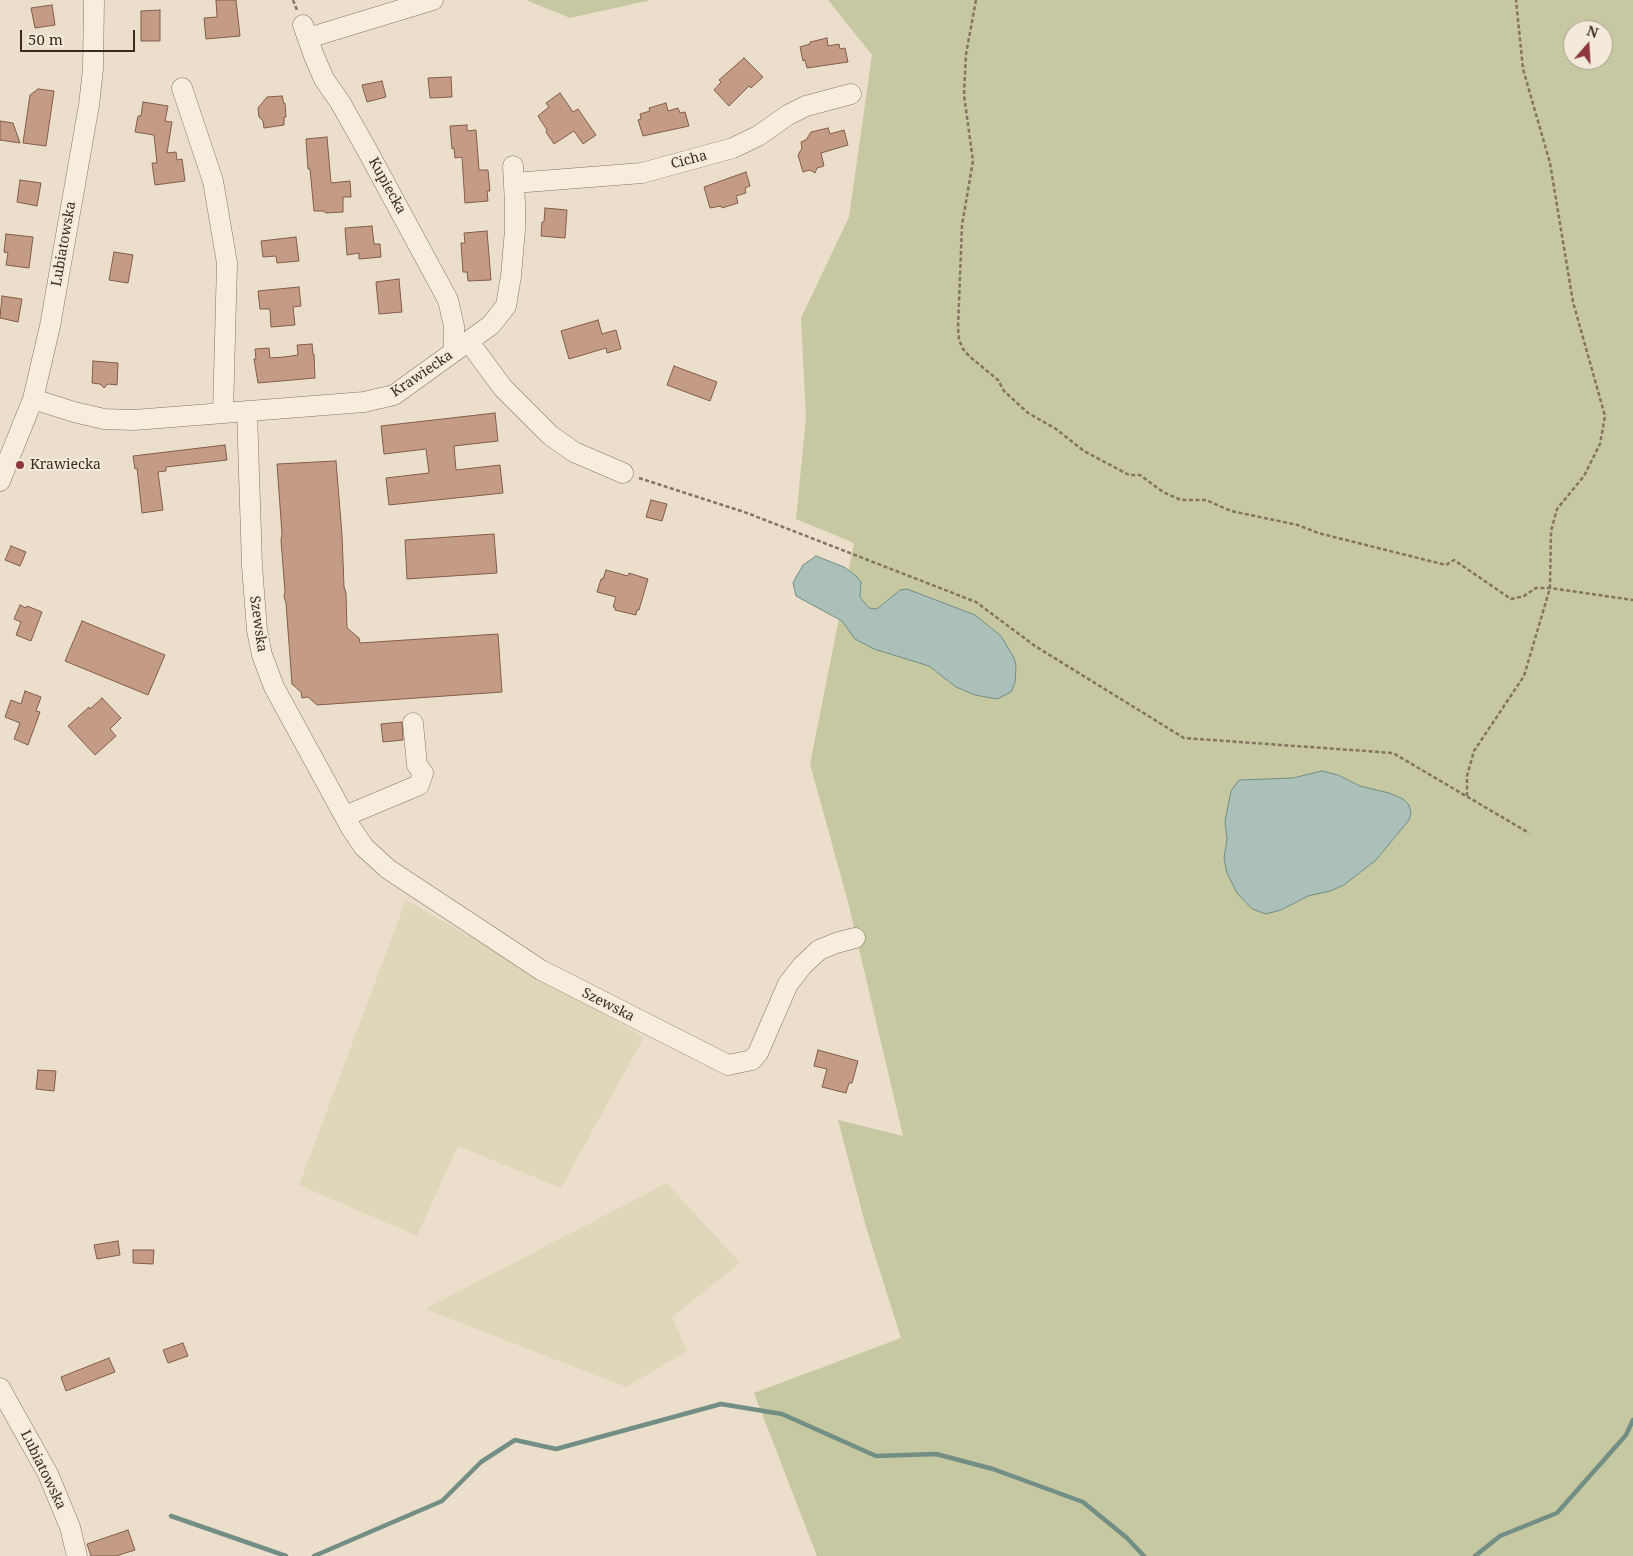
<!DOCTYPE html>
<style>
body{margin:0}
#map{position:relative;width:1633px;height:1556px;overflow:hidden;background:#ebdfcb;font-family:"Noto Serif",serif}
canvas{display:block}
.north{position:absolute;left:1563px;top:20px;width:50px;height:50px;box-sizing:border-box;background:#f3eada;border:1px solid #a89e90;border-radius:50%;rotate:19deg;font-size:14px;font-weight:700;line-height:20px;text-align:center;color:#382c22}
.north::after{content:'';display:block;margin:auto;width:18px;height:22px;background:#8e373c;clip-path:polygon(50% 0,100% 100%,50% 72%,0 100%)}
.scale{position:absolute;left:20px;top:30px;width:115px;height:22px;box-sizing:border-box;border:2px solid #382c22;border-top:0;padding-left:6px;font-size:15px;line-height:18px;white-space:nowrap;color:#382c22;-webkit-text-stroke:4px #f3eada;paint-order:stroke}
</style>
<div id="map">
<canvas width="1633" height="1556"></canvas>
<div class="north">N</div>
<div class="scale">50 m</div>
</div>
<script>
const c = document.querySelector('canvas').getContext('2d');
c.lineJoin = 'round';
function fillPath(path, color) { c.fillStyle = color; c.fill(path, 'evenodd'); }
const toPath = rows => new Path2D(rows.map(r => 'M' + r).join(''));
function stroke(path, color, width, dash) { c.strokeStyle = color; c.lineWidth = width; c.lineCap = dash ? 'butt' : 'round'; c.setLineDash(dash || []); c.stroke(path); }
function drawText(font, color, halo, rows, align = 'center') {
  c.font = font + ' "Noto Serif",serif'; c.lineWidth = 4; c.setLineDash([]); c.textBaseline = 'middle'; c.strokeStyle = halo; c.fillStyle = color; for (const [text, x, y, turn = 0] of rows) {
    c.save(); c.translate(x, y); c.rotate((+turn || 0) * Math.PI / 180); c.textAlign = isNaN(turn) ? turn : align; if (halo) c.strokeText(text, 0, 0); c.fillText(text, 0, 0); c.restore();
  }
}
fillPath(toPath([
 [406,900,644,1037,561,1188,458,1146,417,1236,299,1185],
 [667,1183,740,1263,672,1317,687,1351,626,1387,425,1309]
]), '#dfd7b9');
fillPath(toPath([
 [526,0,651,0,570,18],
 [828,0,1633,0,1633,1556,817,1556,754,1393,901,1338,866,1227,838,1120,903,1136,848,902,810,764,854,543,796,519,806,418,801,318,849,217,872,55],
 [1573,30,1603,30,1603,60,1573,60]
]), '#c5c8a0');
const water = toPath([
 [816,556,844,567,856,576,861,582,860,597,869,608,877,609,900,590,907,589,975,615,1001,636,1014,658,1016,666,1015,683,1011,692,997,699,975,695,956,687,929,666,874,649,855,639,842,621,796,596,793,583,796,577,803,565,816,556],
 [1322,771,1338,775,1360,786,1389,793,1403,799,1409,805,1411,813,1409,820,1376,860,1344,885,1330,891,1308,896,1281,910,1266,914,1252,909,1237,893,1227,873,1224,859,1227,839,1225,821,1231,791,1239,780,1293,778,1322,771]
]);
fillPath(water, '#abc0b8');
stroke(water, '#728e85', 1);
stroke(toPath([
 [171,1516,286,1556],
 [314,1556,442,1501,481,1462,515,1440,556,1449,721,1404,782,1414,876,1456,936,1454,993,1469,1083,1502,1127,1538,1144,1556],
 [1475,1556,1500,1536,1557,1513,1626,1435,1633,1420]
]), '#728e85', 4.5);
const building = toPath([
 [216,0,236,0,240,36,206,39,204,18,217,17,216,0],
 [52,5,55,25,35,28,31,8,52,5],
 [160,10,160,41,141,41,141,11,160,10],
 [827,38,828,46,839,44,840,49,845,48,848,62,807,68,805,60,803,61,800,47,810,44,810,42,827,38],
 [744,58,763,77,751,88,749,86,729,106,714,90,721,82,719,80,744,58],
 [451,77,452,97,430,98,428,78,451,77],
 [382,81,386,97,367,102,362,85,382,81],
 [38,89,54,91,46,146,23,143,30,95,38,89],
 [560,93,573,112,578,109,596,135,583,144,574,131,554,144,546,132,547,130,538,116,549,107,546,103,560,93],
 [282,96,284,104,285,103,286,117,284,117,284,125,264,128,263,121,259,117,258,108,267,97,282,96],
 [143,102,168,106,165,121,172,122,167,153,176,152,177,160,182,159,185,181,155,185,152,163,157,163,154,135,135,132,138,116,141,116,143,102],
 [666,103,668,111,678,108,680,113,685,112,689,126,643,136,638,120,641,119,640,114,650,111,649,108,666,103],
 [0,121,13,123,20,143,0,140,0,121],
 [467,125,467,131,476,130,479,170,488,170,490,191,487,191,488,201,465,203,462,157,455,158,454,148,452,149,450,126,467,125],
 [828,128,830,134,844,130,848,145,821,153,824,166,817,168,815,173,810,170,803,172,798,155,802,148,801,142,806,140,811,132,828,128],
 [327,137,331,183,350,181,351,197,343,197,343,212,326,213,323,211,314,211,310,169,308,169,306,139,327,137],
 [746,172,750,186,745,188,746,193,736,196,738,203,722,208,721,206,710,208,704,187,746,172],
 [20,180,41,183,37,206,17,202,20,180],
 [545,208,567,210,565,238,541,236,542,222,544,222,545,208],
 [372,226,374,244,380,244,381,257,359,259,359,253,347,255,345,228,372,226],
 [487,231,491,280,468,281,467,272,463,272,462,258,461,243,465,243,464,233,487,231],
 [6,234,33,237,29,268,6,265,8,253,4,252,6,234],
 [296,237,299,261,277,263,276,256,263,257,261,241,296,237],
 [114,252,133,255,128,283,109,280,114,252],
 [399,279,402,312,379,314,376,282,399,279],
 [299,287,301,306,293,307,295,325,271,327,270,309,260,309,258,291,299,287],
 [2,296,22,299,18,322,0,318,2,296],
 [598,320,602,334,616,330,621,349,607,353,606,348,569,359,561,331,598,320],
 [312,344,313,354,314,354,315,378,258,383,254,359,256,359,255,349,269,348,270,358,284,357,298,355,297,345,312,344],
 [93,361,118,363,117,385,108,384,104,388,100,384,92,383,93,361],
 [674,366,717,382,710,401,667,385,674,366],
 [495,413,498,441,454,446,456,470,500,465,503,493,389,505,386,478,429,473,426,449,384,454,381,426,495,413],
 [225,445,227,460,166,467,166,471,158,472,163,510,142,513,137,468,135,469,133,456,225,445],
 [336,461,342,535,344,587,346,593,347,628,359,638,360,643,498,634,502,692,317,705,308,697,302,698,301,692,292,684,286,603,284,597,285,592,281,540,282,534,277,464,336,461],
 [651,500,667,504,662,521,646,517,651,500],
 [494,534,497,573,407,579,405,540,494,534],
 [11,546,26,552,20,566,5,560,11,546],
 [606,570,628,576,629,573,648,579,639,610,637,610,636,615,615,610,615,607,613,607,616,597,597,592,601,579,603,579,606,570],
 [20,605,26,608,27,606,42,612,31,641,16,635,21,622,14,619,20,605],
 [82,621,165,655,148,695,65,661,82,621],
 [25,691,41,697,36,711,40,712,28,745,14,739,20,723,5,717,11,700,21,704,25,691],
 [102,698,121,718,110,729,116,736,95,755,68,726,89,707,90,709,102,698],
 [402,722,403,740,383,742,381,724,402,722],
 [818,1050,858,1061,852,1083,849,1083,846,1093,822,1087,827,1069,814,1066,818,1050],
 [38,1070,56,1071,54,1091,36,1089,38,1070],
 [118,1241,120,1255,97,1259,94,1245,118,1241],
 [133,1250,154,1250,153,1264,133,1263,133,1250],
 [183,1343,188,1356,168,1363,163,1350,183,1343],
 [109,1358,115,1372,66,1391,61,1377,109,1358],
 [128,1530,135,1550,116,1556,91,1556,87,1544,128,1530]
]);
fillPath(building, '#c49c85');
stroke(building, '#825d49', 1);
const minor = toPath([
 [303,25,314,56,324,79,340,102,367,150,448,300,454,326,454,352],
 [308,38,433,0],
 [182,88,213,181,227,263,223,413],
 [514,183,642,173,733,148,758,136,788,115,806,106,851,94],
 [469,342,503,388,550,435,574,452,623,473],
 [33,399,74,412,104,419,134,420,364,402,394,395,491,325,506,306,511,276,515,230,515,204,513,166],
 [247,411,252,566,257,630,262,655,274,687,351,828,364,847,388,869,541,970,728,1065,752,1060,758,1053,788,984,802,966,819,950,836,943,855,938],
 [0,481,33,399,50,326,89,105,93,69,94,0],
 [345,816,419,785,423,773,417,765,413,723],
 [0,1388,48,1474,70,1527,77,1556]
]);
stroke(minor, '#867361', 21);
stroke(toPath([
 [293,0,297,10],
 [976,0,966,54,964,95,973,161,962,225,958,328,959,340,963,349,969,356,998,380,1004,391,1028,413,1056,429,1084,451,1129,475,1140,475,1163,492,1181,500,1206,500,1231,511,1298,525,1318,533,1446,565,1454,560,1511,599,1524,596,1536,588,1550,588,1633,600],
 [639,478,747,513,976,602,1035,646,1184,738,1393,753,1529,833],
 [1467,796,1467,776,1474,751,1524,676,1550,588,1551,531,1557,509,1584,476,1600,444,1605,416,1573,302,1550,163,1523,69,1516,0]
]), '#867361', 2.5, [4, 2.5]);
stroke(minor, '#f6edde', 20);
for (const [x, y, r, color] of [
 [20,465,5,"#8e373c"]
]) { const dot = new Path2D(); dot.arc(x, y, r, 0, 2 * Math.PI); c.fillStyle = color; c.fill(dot); stroke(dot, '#f3eada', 2); }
drawText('14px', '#382c22', '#f3eada', [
 ["Cicha",689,160,-15],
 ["Kupiecka",387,186,61],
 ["Lubiatowska",64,244,-80],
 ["Krawiecka",422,374,-34],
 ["Szewska",258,624,82],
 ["Szewska",608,1005,27],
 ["Lubiatowska",43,1470,64]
]);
drawText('14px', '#382c22', '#f3eada', [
 ["Krawiecka",30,465]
], 'left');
</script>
